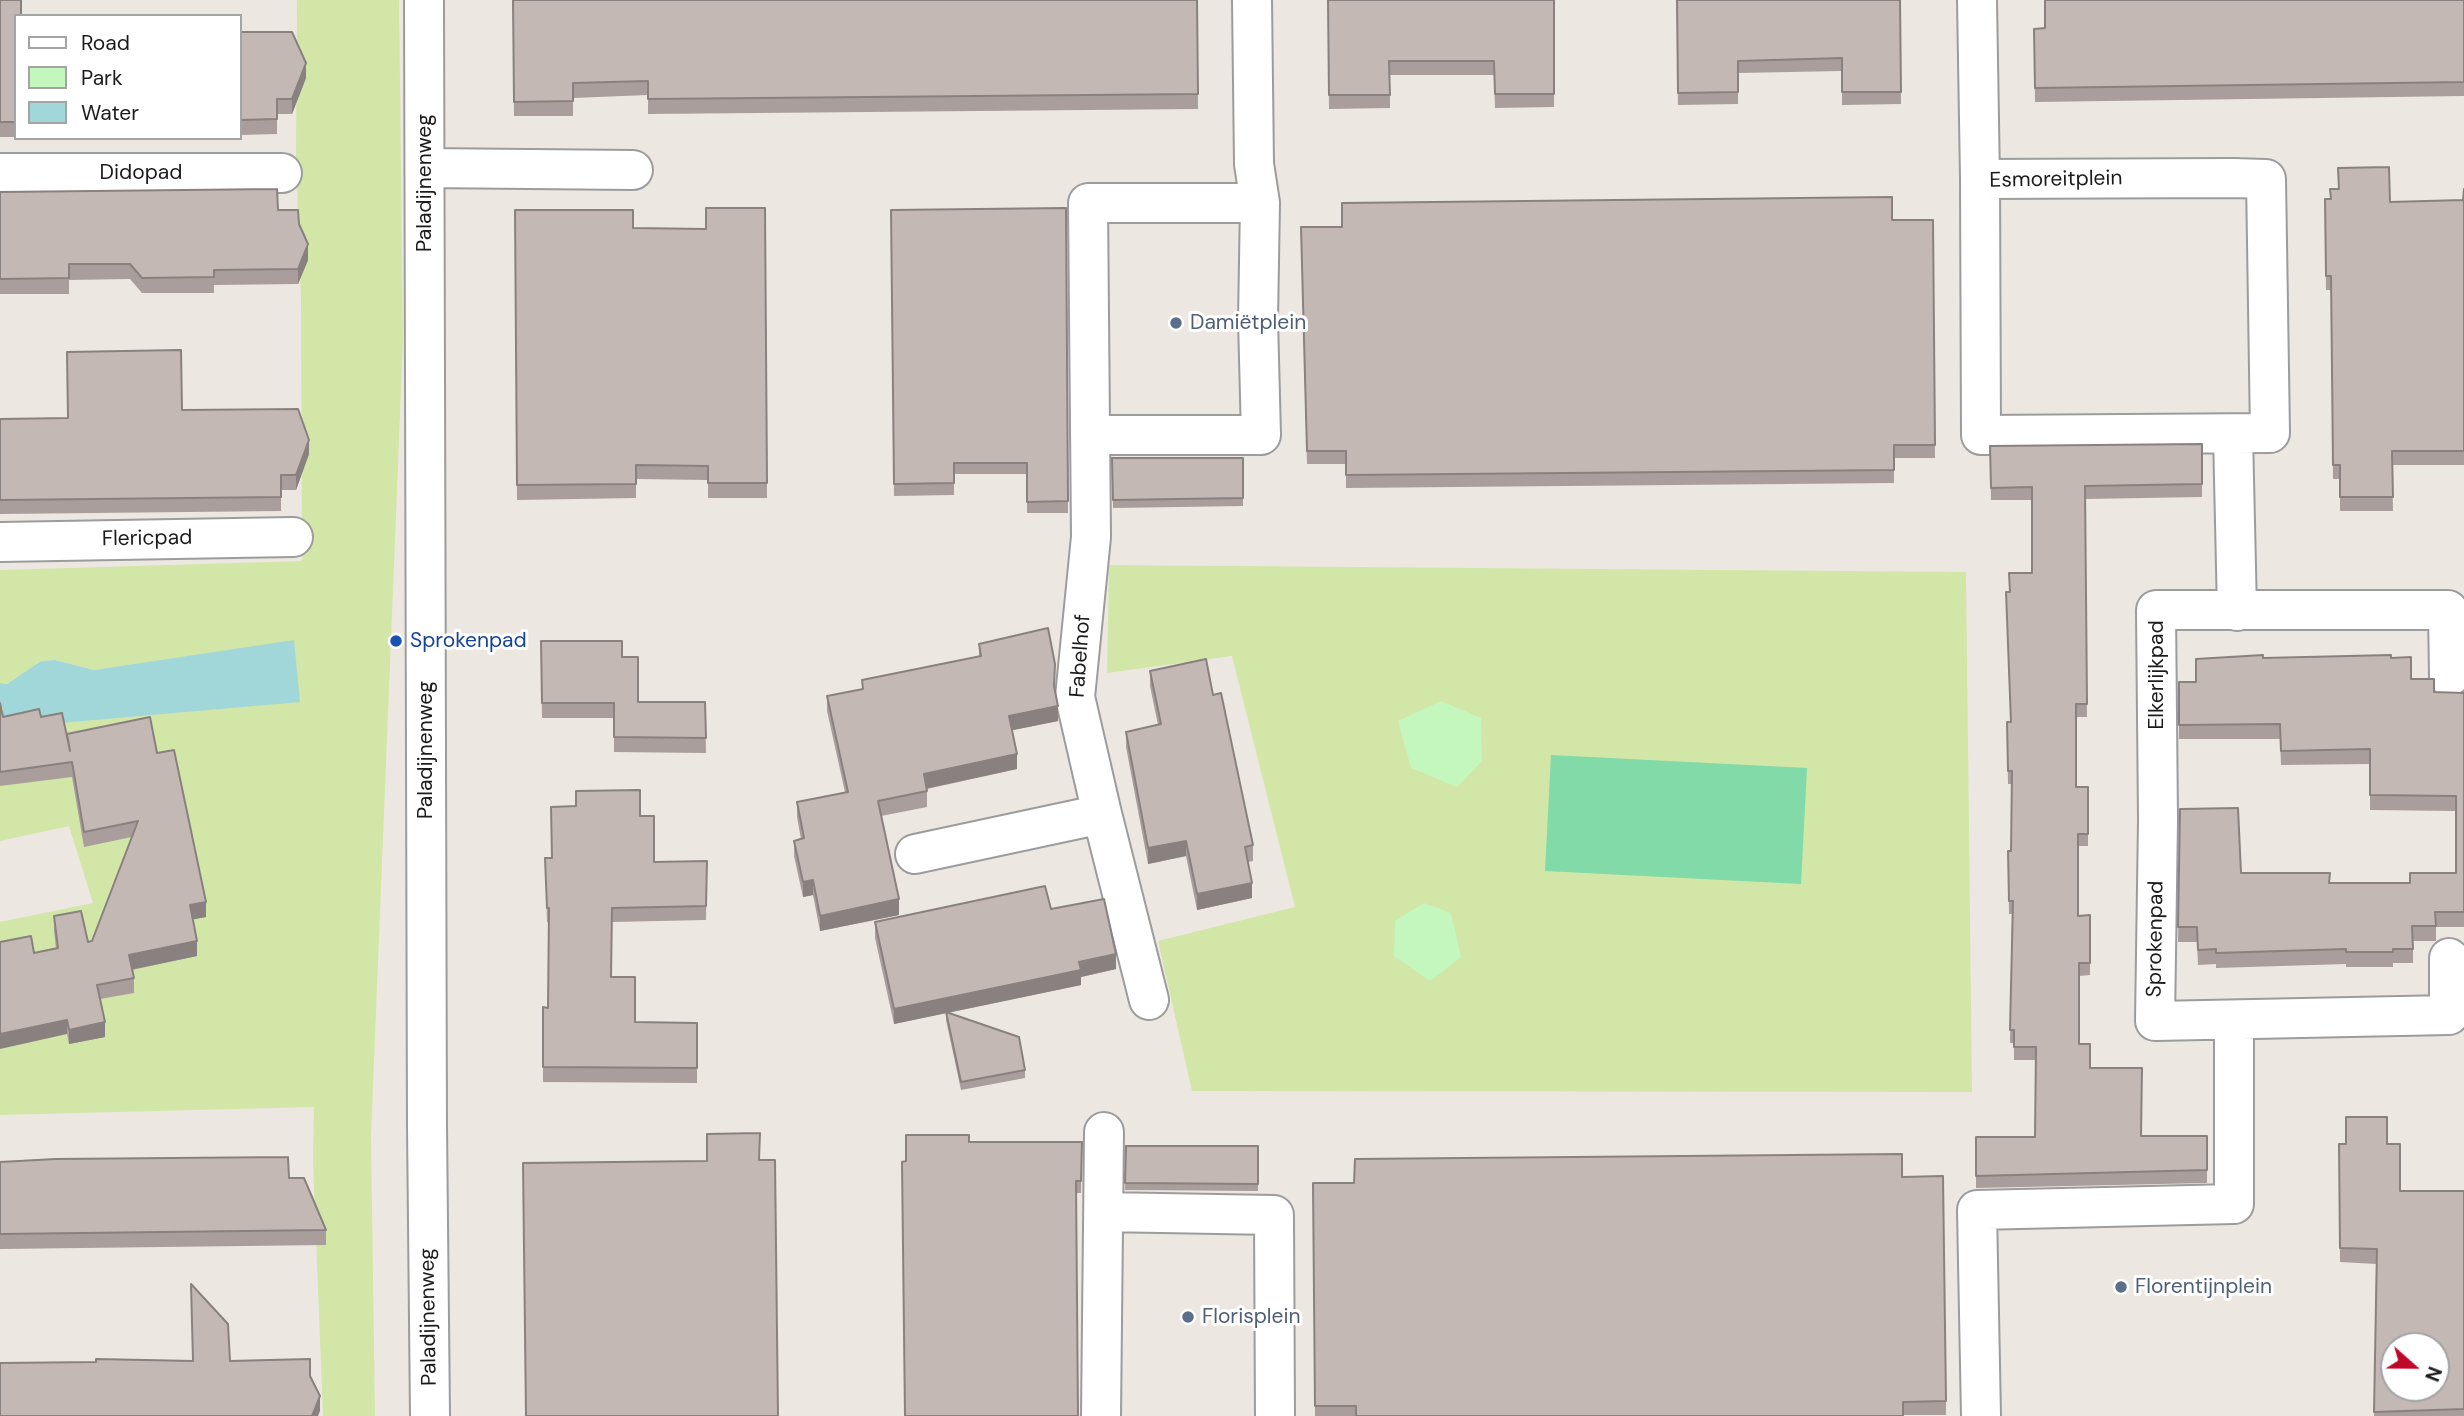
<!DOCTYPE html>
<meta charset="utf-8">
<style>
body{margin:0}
#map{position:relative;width:2464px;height:1416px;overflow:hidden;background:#ede7e1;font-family:"DM Sans",sans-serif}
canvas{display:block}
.legend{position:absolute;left:14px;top:14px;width:228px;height:126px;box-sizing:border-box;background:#fff;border:2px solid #a4a4a4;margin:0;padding:9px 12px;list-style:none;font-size:21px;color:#1b1b1b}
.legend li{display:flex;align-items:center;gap:14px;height:35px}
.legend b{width:35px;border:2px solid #a4a4a4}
.north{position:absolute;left:2380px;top:1332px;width:70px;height:70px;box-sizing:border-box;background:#fff;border:2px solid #a4a4a4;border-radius:50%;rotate:111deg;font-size:19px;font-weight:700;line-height:28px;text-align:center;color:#1b1b1b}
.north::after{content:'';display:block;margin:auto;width:24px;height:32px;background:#bf072a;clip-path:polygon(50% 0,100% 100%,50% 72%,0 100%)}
</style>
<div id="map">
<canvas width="2464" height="1416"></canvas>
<ul class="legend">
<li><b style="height:9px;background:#fff"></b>Road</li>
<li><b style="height:19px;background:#c4f7be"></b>Park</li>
<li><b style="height:19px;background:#a2d7d9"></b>Water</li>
</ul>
<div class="north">N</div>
</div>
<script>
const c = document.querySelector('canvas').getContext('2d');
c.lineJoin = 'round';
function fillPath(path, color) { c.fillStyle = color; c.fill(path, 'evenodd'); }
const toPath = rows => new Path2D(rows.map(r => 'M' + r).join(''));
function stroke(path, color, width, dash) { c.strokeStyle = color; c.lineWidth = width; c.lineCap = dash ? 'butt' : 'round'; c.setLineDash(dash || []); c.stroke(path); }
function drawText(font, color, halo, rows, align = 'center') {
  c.font = font + ' "DM Sans",sans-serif'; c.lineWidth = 6; c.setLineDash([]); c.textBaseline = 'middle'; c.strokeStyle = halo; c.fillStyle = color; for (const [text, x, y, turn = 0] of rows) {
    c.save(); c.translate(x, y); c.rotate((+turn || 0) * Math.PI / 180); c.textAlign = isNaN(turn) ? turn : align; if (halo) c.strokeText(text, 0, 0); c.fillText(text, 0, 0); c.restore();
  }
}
fillPath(toPath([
 [297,0,399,0,403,340,371,1136,375,1416,323,1416,313,1161,314,1107,0,1115,0,922,93,903,69,826,0,841,0,708,3,707,3,727,294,641,94,670,55,660,41,661,7,684,0,683,0,570,302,561,301,299,296,155],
 [1109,565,1966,572,1972,1092,1192,1091,1158,941,1295,907,1232,656,1107,673]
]), '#d2e6a8');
fillPath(toPath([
 [1441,701,1481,718,1482,761,1457,787,1411,768,1398,721],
 [1424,903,1451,913,1461,957,1430,981,1394,956,1395,921]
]), '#c4f7be');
fillPath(toPath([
 [1551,755,1807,768,1801,884,1545,871]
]), '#81daa7');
fillPath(toPath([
 [294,640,300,702,3,728,3,708,0,708,0,683,7,684,41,661,55,660,94,670]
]), '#a2d7d9');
const minor = toPath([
 [424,0,427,1126,430,1416],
 [1977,0,1980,179],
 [425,168,633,170],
 [0,173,282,173],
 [2233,178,2266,179,2270,433,1981,435,1980,179,2233,178],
 [2233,434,2237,611],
 [1090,435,1261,435,1258,320,1260,203,1254,164,1252,0],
 [0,542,293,537],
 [915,854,1102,814],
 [2449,958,2449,1015,2155,1021,2158,820,2156,610,2448,610,2449,677],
 [1149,1000,1102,814,1075,697,1091,537,1088,203,1260,203],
 [1104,1212,1274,1215,1275,1416],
 [1101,1416,1104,1132],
 [1981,1416,1977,1210,2234,1204,2234,1021]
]);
stroke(minor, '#9c9c9c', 42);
stroke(minor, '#fff', 38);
fillPath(toPath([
 [0,0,16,16,16,137,0,137],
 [513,0,1197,0,1198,109,648,114,648,95,573,98,573,116,514,116],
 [1328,0,1554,0,1554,107,1495,108,1494,75,1390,75,1390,108,1329,109],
 [1677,0,1900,0,1901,104,1842,105,1842,71,1738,73,1738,104,1678,105],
 [2464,0,2464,96,2035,102,2034,29],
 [240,32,306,78,292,114,277,114,277,134,240,135],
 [2464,189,2464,465,2392,465,2393,511,2340,511,2340,479,2333,479,2331,290,2326,290,2325,199,2390,202,2463,200],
 [0,192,278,210,299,224,308,260,298,284,214,285,214,293,142,293,130,279,69,280,69,294,0,294],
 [765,208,767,498,708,498,708,480,636,479,636,498,517,500,515,210,633,228,706,229],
 [1066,208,1068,513,1027,513,1027,474,954,474,954,495,894,496,891,210],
 [1892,220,1933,220,1935,458,1894,458,1894,483,1346,488,1346,464,1307,464,1301,240],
 [182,410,309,454,296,490,281,490,281,511,0,514,0,419,68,418],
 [2202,444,2202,497,2085,499,2087,717,2076,717,2076,787,2088,787,2088,846,2078,846,2078,916,2090,940,2090,975,2079,976,2079,1044,2090,1068,2141,1136,2207,1136,2207,1183,1976,1188,1976,1137,2035,1137,2036,1060,2014,1060,2014,1043,2010,1043,2012,914,2009,914,2008,851,2011,851,2012,784,2008,784,2007,722,2011,722,2009,592,2032,573,2032,500,1991,500,1990,446],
 [1112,458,1243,458,1243,506,1113,508],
 [541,641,622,657,638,702,705,702,706,753,614,752,614,718,542,718],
 [979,644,1054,689,1058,721,1012,730,1017,769,927,789,927,807,881,816,899,915,820,931,813,895,803,897,794,856,794,841,801,839,797,817,797,802,845,792,827,711,827,696,862,689,862,680,979,656],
 [2263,658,2391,658,2411,679,2434,692,2464,693,2464,927,2436,927,2436,941,2413,941,2413,963,2393,963,2393,967,2346,967,2346,964,2216,968,2216,964,2198,965,2197,942,2178,942,2180,809,2241,873,2329,883,2410,883,2456,873,2456,811,2370,810,2370,764,2281,765,2280,739,2179,739,2179,682,2196,682],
 [1150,671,1213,695,1253,845,1253,861,1248,862,1252,898,1197,910,1186,856,1148,864,1126,747,1126,732,1158,725,1150,686],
 [0,703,3,717,41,717,67,737,157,753,206,917,193,919,197,956,132,970,134,978,134,993,100,999,105,1037,69,1044,67,1034,34,953,56,949,54,930,54,916,88,942,92,941,132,837,84,847,72,777,0,786],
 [640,816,654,862,707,861,706,920,612,922,611,977,635,1022,697,1023,697,1083,543,1082,543,1007,548,1008,549,922,547,922,545,858,551,858],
 [1051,909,1116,969,1081,977,1081,985,947,1013,1025,1070,1025,1078,961,1090,946,1020,946,1013,894,1024,875,938,875,922],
 [969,1142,1082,1142,1081,1193,1076,1193,906,1161],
 [2339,1144,2387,1144,2400,1191,2464,1191,2464,1416,2374,1416,2376,1264,2340,1262],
 [1126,1146,1258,1146,1258,1191,1125,1190],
 [0,1162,289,1178,326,1230,326,1245,0,1249],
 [1902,1177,1946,1401,1946,1415,1903,1415,1903,1416,1315,1416,1313,1183]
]), '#a99e9c');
fillPath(toPath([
 [306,63,306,78,292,114,292,99],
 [308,244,308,260,298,284,298,269],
 [309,440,309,454,296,490,296,475],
 [1058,706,1058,721,1009,731,1009,716],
 [1017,754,1017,769,924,789,924,774],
 [1186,841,1186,856,1148,864,1148,848],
 [813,880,813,895,803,897,803,882],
 [1252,883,1252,898,1197,910,1197,894],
 [899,899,899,915,820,931,820,916],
 [206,902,206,917,190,920,190,905],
 [197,941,197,956,129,970,129,955],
 [1116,954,1116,969,1081,977,1081,985,894,1024,894,1009],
 [67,1020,67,1034,0,1049,0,1034],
 [105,1022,105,1037,69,1044,69,1030],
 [320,1396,320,1411,318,1416,312,1416]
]), '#89817f');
const building = toPath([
 [0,0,21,0,21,16,16,16,16,122,0,122,0,0],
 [513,0,1197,0,1198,94,648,99,648,81,573,83,573,101,514,102,513,0],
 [1328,0,1554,0,1554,94,1495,94,1494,61,1389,61,1390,95,1329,95,1328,0],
 [1677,0,1900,0,1901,92,1842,92,1842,58,1738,61,1738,92,1678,93,1677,0],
 [2045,0,2464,0,2464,82,2035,88,2034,29,2045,28,2045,0],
 [240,32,292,32,306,63,292,99,277,99,277,119,240,120,240,32],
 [2389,167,2390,202,2463,200,2464,189,2464,451,2392,451,2393,497,2340,497,2340,465,2333,465,2331,276,2326,276,2325,199,2331,199,2330,189,2339,189,2338,168,2389,167],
 [277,189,278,210,298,210,299,224,308,244,298,269,214,270,214,277,142,278,130,264,69,264,69,278,0,279,0,192,277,189],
 [1892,197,1892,220,1933,220,1935,445,1894,445,1894,470,1346,475,1346,451,1307,451,1301,227,1342,227,1342,203,1892,197],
 [706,208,765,208,767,483,708,483,708,466,636,465,636,484,517,485,515,210,633,210,633,228,706,229,706,208],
 [1066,208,1068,501,1027,502,1027,463,954,463,954,483,894,484,891,210,1066,208],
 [181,350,182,410,298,409,309,440,296,475,281,475,281,497,0,500,0,419,68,418,67,352,181,350],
 [2202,444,2202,484,2085,486,2087,704,2076,704,2076,787,2088,787,2088,834,2078,834,2078,916,2090,915,2090,963,2079,963,2079,1044,2090,1044,2090,1068,2142,1068,2141,1136,2207,1136,2207,1170,1976,1176,1976,1137,2035,1137,2036,1047,2014,1047,2014,1030,2010,1030,2013,901,2009,901,2008,851,2011,851,2012,771,2008,771,2007,722,2011,722,2006,592,2010,592,2009,573,2032,573,2032,487,1991,488,1990,446,2202,444],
 [1112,458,1243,458,1243,498,1113,500,1112,458],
 [1048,628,1055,664,1054,686,1058,706,1009,716,1017,754,924,774,927,791,878,801,899,899,820,916,813,880,803,882,794,841,804,838,797,802,848,792,827,696,863,689,862,680,981,656,979,644,1048,628],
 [541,641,622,641,622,657,638,657,638,702,705,702,706,738,614,737,614,703,542,703,541,641],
 [2263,655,2263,658,2391,655,2391,658,2411,657,2411,679,2434,679,2434,692,2464,693,2464,912,2435,912,2436,926,2412,926,2413,949,2393,949,2393,952,2346,952,2346,949,2216,953,2216,949,2198,950,2197,927,2178,927,2180,809,2238,808,2241,873,2330,873,2329,883,2410,883,2410,873,2456,873,2456,796,2370,795,2370,749,2281,751,2280,724,2179,725,2179,682,2196,682,2196,659,2263,655],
 [1206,659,1213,695,1221,693,1253,845,1245,847,1252,883,1197,894,1186,841,1148,848,1126,732,1161,724,1150,671,1206,659],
 [0,703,3,717,39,709,41,717,62,713,70,751,67,734,150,717,157,753,174,750,206,902,190,905,197,941,129,955,134,978,97,985,105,1022,69,1030,67,1020,0,1034,0,942,31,936,34,953,58,948,54,916,81,911,88,942,92,941,138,821,84,832,72,762,0,772,0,703],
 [640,790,640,816,654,816,654,862,707,861,706,906,612,908,611,977,635,977,635,1022,697,1023,697,1068,543,1067,543,1007,548,1008,549,908,547,908,545,858,552,858,551,807,576,806,576,791,640,790],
 [1045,886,1051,909,1104,899,1116,954,1079,962,1081,970,894,1009,875,922,1045,886],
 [946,1012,1019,1037,1025,1070,961,1082,946,1012],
 [2346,1117,2387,1117,2387,1144,2400,1144,2400,1191,2464,1191,2464,1409,2374,1412,2377,1249,2340,1248,2339,1144,2346,1144,2346,1117],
 [2394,1346,2436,1346,2436,1388,2394,1388,2394,1346],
 [760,1133,759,1160,775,1160,778,1416,526,1416,523,1163,707,1161,707,1134,760,1133],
 [906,1135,969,1135,969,1142,1082,1142,1081,1181,1076,1181,1078,1416,905,1416,902,1162,906,1161,906,1135],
 [1126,1146,1258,1146,1258,1184,1125,1183,1126,1146],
 [1902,1154,1902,1177,1943,1176,1946,1401,1903,1402,1903,1416,1356,1416,1356,1406,1315,1406,1313,1183,1354,1183,1355,1159,1902,1154],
 [288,1157,289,1178,304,1178,326,1230,0,1234,0,1162,56,1159,288,1157],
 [191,1284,228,1324,230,1361,310,1359,310,1376,320,1396,312,1416,0,1416,0,1363,96,1362,96,1359,193,1361,191,1284]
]);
fillPath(building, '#c4b8b5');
stroke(building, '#89817f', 2);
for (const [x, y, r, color] of [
 [1176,323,7,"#5c6f8a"],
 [396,641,7,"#1a4fb4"],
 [2121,1287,7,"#5c6f8a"],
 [1188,1317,7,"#5c6f8a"]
]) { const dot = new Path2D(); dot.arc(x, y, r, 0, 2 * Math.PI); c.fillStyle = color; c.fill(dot); stroke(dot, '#fff', 2.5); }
drawText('21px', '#1b1b1b', '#fff', [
 ["Didopad",141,173],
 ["Esmoreitplein",2056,180,-1],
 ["Paladijnenweg",425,183,-90],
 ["Flericpad",147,539,-1],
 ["Fabelhof",1081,656,-86],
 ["Elkerlijkpad",2157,675,-90],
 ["Paladijnenweg",426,750,-90],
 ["Sprokenpad",2156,939,-89],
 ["Paladijnenweg",429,1317,-91]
]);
drawText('21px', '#4e5e75', '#fff', [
 ["Damiëtplein",1190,323],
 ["Florentijnplein",2135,1287],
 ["Florisplein",1202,1317]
], 'left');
drawText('21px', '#164399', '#fff', [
 ["Sprokenpad",410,641]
], 'left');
</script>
